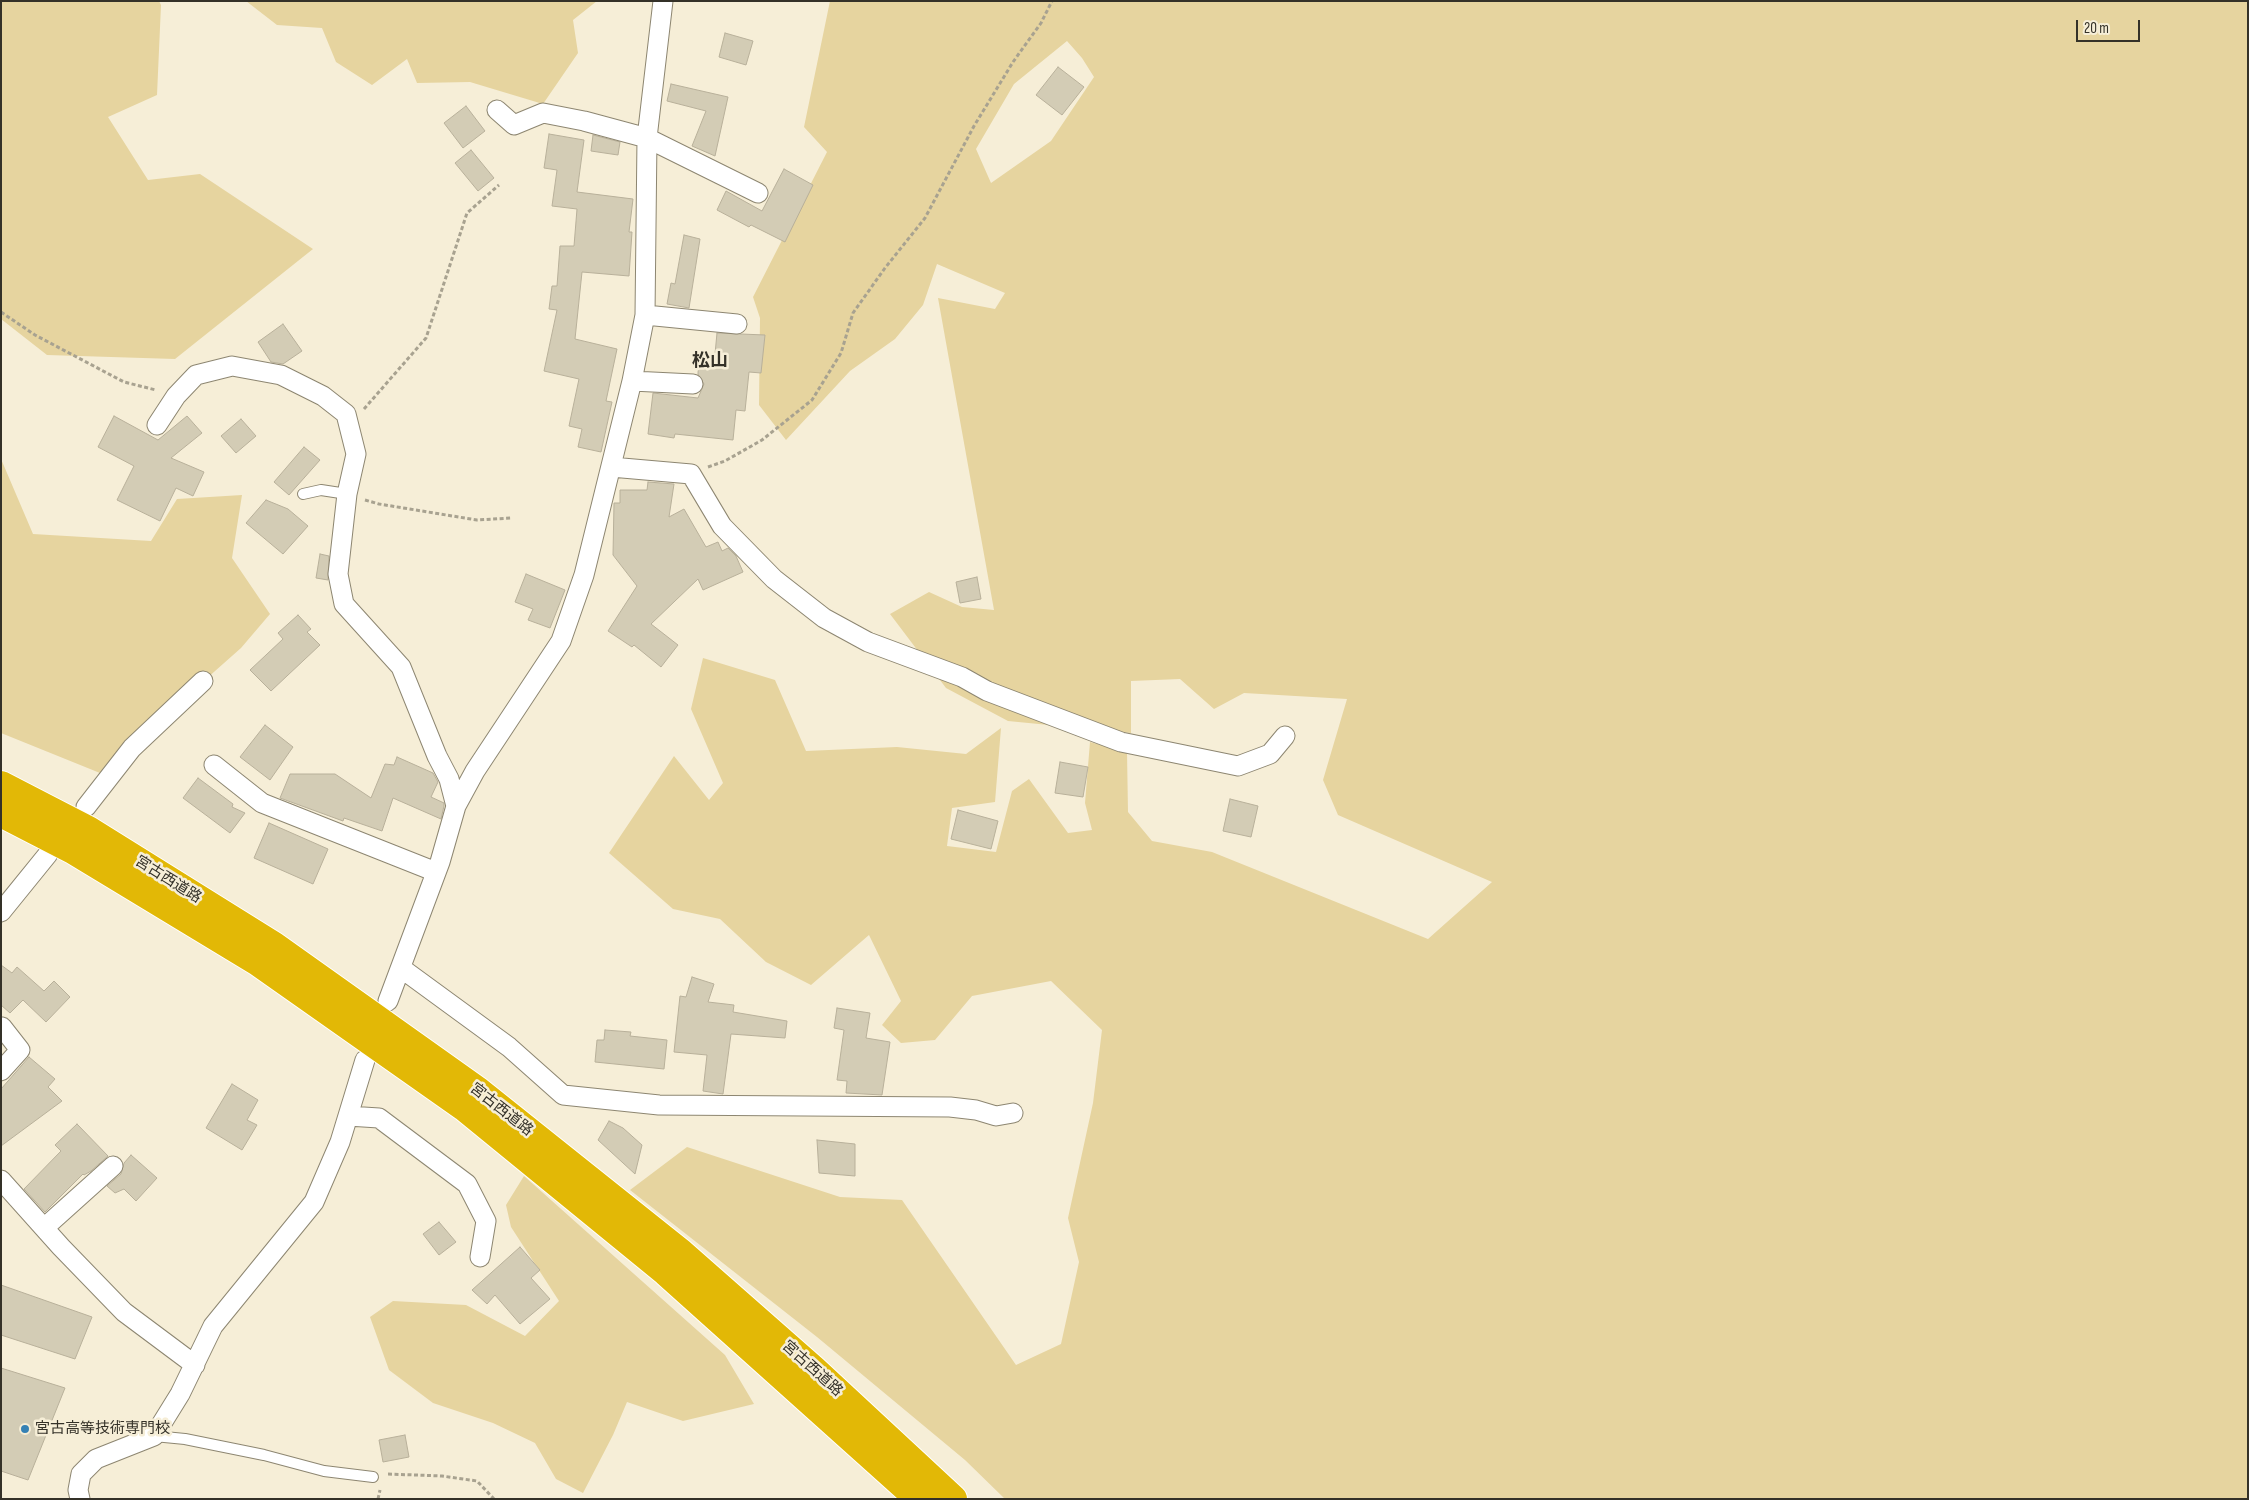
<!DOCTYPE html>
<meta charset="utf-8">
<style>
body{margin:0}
#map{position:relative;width:2249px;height:1500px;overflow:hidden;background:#f6eed7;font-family:"Sofia Sans Condensed",sans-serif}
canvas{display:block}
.frame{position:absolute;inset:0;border:2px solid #343128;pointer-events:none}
.scale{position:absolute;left:2076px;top:20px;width:64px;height:22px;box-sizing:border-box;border:2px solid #343128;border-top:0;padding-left:6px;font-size:15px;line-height:18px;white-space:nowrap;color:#343128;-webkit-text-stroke:4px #f6eed7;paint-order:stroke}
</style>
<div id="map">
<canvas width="2249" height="1500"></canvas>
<div class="frame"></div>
<div class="scale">20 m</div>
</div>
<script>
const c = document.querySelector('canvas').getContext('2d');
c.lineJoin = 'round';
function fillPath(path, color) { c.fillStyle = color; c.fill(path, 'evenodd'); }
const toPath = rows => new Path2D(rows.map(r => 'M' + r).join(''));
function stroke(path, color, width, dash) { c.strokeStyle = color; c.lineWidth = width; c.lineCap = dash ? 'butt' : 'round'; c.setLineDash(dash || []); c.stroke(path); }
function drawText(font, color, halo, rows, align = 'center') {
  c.font = font + ' "Sofia Sans Condensed","Noto Sans JP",sans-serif'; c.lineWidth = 5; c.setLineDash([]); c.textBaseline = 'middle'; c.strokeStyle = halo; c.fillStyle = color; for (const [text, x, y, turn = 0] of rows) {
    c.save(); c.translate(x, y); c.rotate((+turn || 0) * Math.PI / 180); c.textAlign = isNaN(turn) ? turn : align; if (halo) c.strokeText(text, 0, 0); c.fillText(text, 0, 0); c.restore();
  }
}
fillPath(toPath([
 [1,1,159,1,161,5,157,95,108,117,148,180,200,174,313,249,175,359,47,355,1,319],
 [246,1,597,1,573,20,578,53,543,104,470,82,417,83,407,59,372,85,336,62,322,28,277,25],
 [830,1,2248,1,2248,1499,1005,1499,965,1460,817,1337,630,1190,687,1147,840,1197,902,1200,1016,1365,1061,1344,1079,1262,1068,1218,1093,1103,1102,1030,1051,981,972,996,935,1040,901,1043,882,1025,901,1001,869,935,811,985,766,962,720,919,673,909,609,853,674,756,709,800,723,783,691,709,703,658,775,680,806,751,897,747,966,754,1001,728,995,802,952,808,947,846,996,852,1012,791,1029,779,1068,833,1092,830,1085,803,1090,742,1127,752,1128,812,1152,841,1212,852,1428,939,1492,882,1338,815,1323,780,1347,699,1244,693,1214,709,1180,679,1131,681,1131,733,1008,721,946,688,890,614,929,592,962,607,994,610,938,298,995,309,1005,293,937,264,923,305,895,339,850,371,786,440,759,405,760,318,753,297,827,152,804,127],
 [1067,41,1082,58,1094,77,1051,141,991,183,976,149,1014,84],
 [1,459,33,534,151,541,177,499,242,495,232,558,270,614,241,648,100,773,1,733],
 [524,1176,725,1355,754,1404,683,1421,627,1402,613,1435,583,1493,556,1479,535,1443,493,1423,433,1403,389,1370,370,1317,393,1301,466,1305,525,1336,559,1301,511,1227,506,1205]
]), '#e6d49f');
const building = toPath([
 [725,33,753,41,746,65,719,57,725,33],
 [1058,67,1084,87,1062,115,1036,95,1058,67],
 [671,84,728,97,715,156,692,146,706,111,667,101,671,84],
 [466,106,485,131,463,148,444,123,466,106],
 [549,134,584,140,577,192,633,199,629,232,632,232,629,276,582,272,575,339,617,349,606,401,612,402,601,452,578,447,582,429,569,426,579,379,544,371,557,310,549,309,552,286,557,286,560,246,574,246,577,209,552,206,557,170,544,168,549,134],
 [593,135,620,142,618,155,591,151,593,135],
 [471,150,494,178,478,191,455,163,471,150],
 [784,169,813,185,785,242,751,225,749,227,717,210,726,191,762,211,784,169],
 [684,235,700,239,689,308,667,304,671,283,675,284,684,235],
 [283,324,302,351,283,364,271,362,258,342,283,324],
 [717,333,765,335,761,373,749,372,745,411,736,410,733,440,675,434,674,438,648,434,653,393,698,398,704,384,698,374,699,355,715,354,717,333],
 [114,416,158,440,187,416,202,433,171,458,204,472,193,496,176,488,160,521,117,500,134,466,98,447,114,416],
 [241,419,256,436,236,453,221,436,241,419],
 [304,447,320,460,289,495,274,482,304,447],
 [648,482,674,484,669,517,684,509,706,547,718,542,722,551,728,548,736,556,743,572,703,590,698,579,651,624,678,645,661,667,634,645,632,647,608,631,637,586,613,555,614,503,620,503,620,490,647,490,648,482],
 [266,500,288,509,308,526,283,554,246,523,266,500],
 [320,554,329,556,328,580,316,578,320,554],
 [526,574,565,590,550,628,528,620,533,609,515,602,526,574],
 [977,577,981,599,960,603,956,582,977,577],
 [298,615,311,629,307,632,320,645,271,691,250,670,283,639,278,633,298,615],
 [265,725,293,747,270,780,240,757,265,725],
 [397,757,433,773,438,782,431,797,444,803,444,806,441,819,393,798,382,831,344,818,343,821,280,798,290,774,335,774,371,798,385,764,394,765,397,757],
 [1060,762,1088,767,1083,797,1055,793,1060,762],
 [198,778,233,804,232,807,245,813,230,833,183,798,198,778],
 [1230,799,1258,806,1251,837,1223,831,1230,799],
 [958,810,998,821,991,849,951,839,958,810],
 [269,823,328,849,313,884,254,858,269,823],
 [1,965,12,973,17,967,44,991,54,981,70,997,46,1022,23,1000,10,1013,1,1005,1,965],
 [692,977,714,984,708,1002,734,1005,733,1012,787,1021,785,1038,731,1034,723,1094,703,1091,707,1055,674,1052,680,996,686,997,692,977],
 [837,1008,870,1013,866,1038,890,1042,882,1095,846,1093,847,1081,837,1080,844,1030,834,1028,837,1008],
 [605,1030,631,1032,630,1036,667,1040,664,1069,595,1062,597,1040,604,1040,605,1030],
 [29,1057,55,1079,48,1087,62,1101,1,1146,1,1089,29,1057],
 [232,1084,258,1100,247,1120,257,1125,242,1150,206,1128,232,1084],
 [609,1121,623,1128,642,1145,635,1174,598,1140,609,1121],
 [77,1124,108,1156,91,1171,84,1175,83,1174,45,1212,24,1189,61,1151,55,1145,77,1124],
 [817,1140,855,1144,855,1176,819,1173,817,1140],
 [131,1155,157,1178,136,1201,124,1189,115,1193,107,1186,121,1174,124,1163,131,1155],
 [439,1222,456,1242,439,1255,423,1234,439,1222],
 [520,1247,540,1270,531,1278,550,1299,520,1324,495,1295,487,1304,472,1290,520,1247],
 [1,1285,92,1317,75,1359,1,1335,1,1285],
 [1,1368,65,1388,28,1480,1,1471,1,1368],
 [405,1435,409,1457,383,1462,379,1440,405,1435]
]);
fillPath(building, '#d3ccb5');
stroke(building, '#b8b09a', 1);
const lane = toPath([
 [303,494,321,490,347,494],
 [154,1436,185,1439,264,1455,324,1471,373,1477]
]);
const street = toPath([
 [497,110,514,125,543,113,584,121,647,138,758,193],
 [645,315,737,324],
 [632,381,693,384],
 [157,425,176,396,196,375,232,366,281,375,323,396,346,414,356,454,347,494,338,574,344,604,401,667,437,756,449,779,456,806],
 [611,467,691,474,722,526,774,579,824,618,868,642,962,677,987,691,1121,742,1238,766,1270,754,1285,736],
 [214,765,262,803,436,872],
 [86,807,132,748,203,681],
 [1,912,48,854],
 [401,968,509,1047,563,1095,659,1105,950,1107,976,1110,996,1116,1013,1113],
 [388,1001,440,862,456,806,475,771,561,641,584,575,632,381,645,315,647,138,663,1],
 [1,1071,20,1050,2,1027],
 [348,1116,379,1118,467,1184,486,1221,480,1257],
 [1,1180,61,1247,124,1312,195,1365],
 [44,1228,113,1166],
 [80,1499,78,1490,81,1474,96,1459,154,1436,180,1394,213,1326,314,1202,340,1142,365,1060]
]);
const highway = toPath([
 [1,785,88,830,274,946,478,1091,681,1253,814,1370,953,1499],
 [1,813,73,850,258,962,464,1107,666,1272,919,1499]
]);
stroke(lane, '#8d8671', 12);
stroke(street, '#8d8671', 21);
stroke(highway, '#fff', 30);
stroke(toPath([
 [1,312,35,335,124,382,156,390],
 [364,409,426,338,467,213,499,185],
 [708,467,725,461,762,440,812,400,841,353,853,313,885,268,925,218,974,126,1013,62,1041,23,1052,1],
 [365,500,379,504,477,520,511,518],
 [388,1474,442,1476,477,1481,494,1499],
 [378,1499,380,1490]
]), '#a8a290', 3, [4, 2.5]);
stroke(lane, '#fff', 10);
stroke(street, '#fff', 19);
stroke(highway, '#e2b806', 28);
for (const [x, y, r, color] of [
 [25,1429,5,"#3581b4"]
]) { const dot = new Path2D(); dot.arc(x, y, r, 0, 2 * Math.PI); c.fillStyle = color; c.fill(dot); stroke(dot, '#f6eed7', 2); }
drawText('15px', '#343128', '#f6eed7', [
 ["宮古西道路",168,880,32],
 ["宮古西道路",501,1110,38],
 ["宮古西道路",812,1369,42]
]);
drawText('15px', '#343128', '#f6eed7', [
 ["宮古高等技術専門校",35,1429]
], 'left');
drawText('bold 18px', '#343128', '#f6eed7', [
 ["松山",710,361]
]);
</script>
